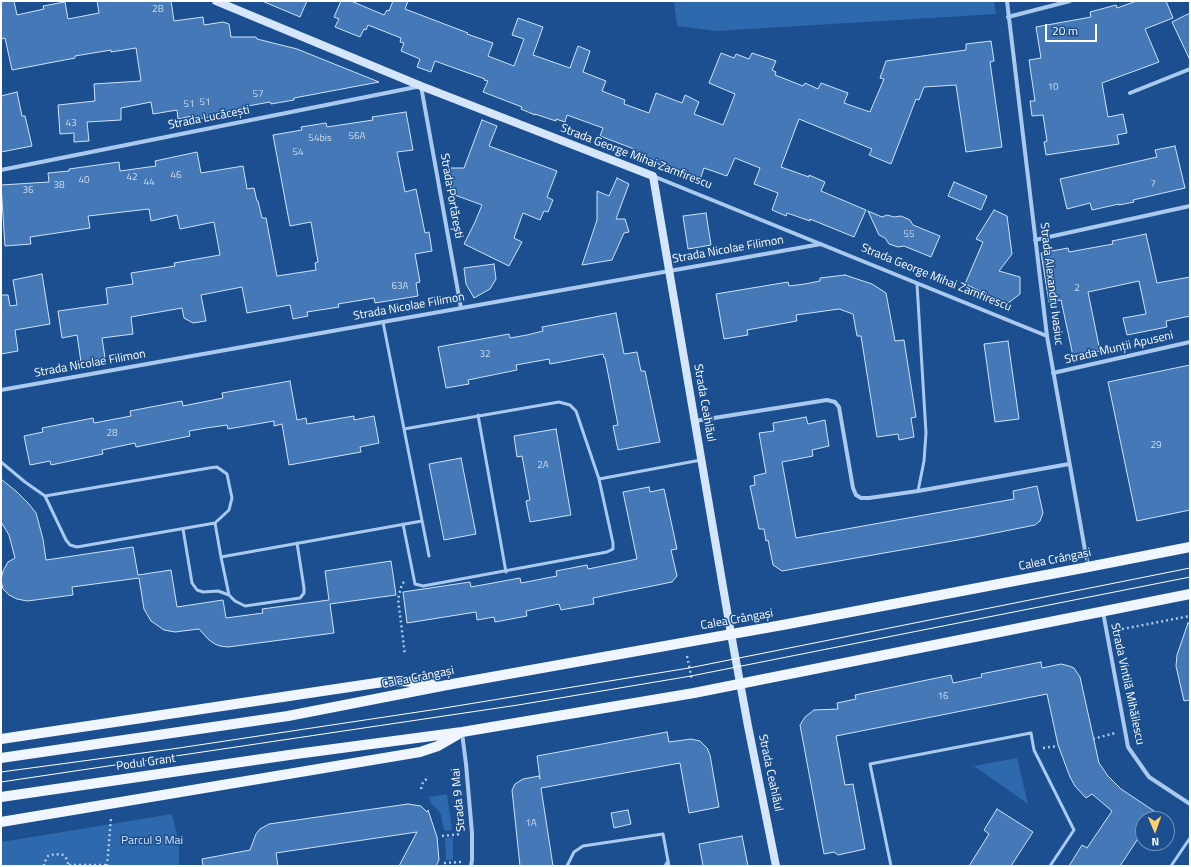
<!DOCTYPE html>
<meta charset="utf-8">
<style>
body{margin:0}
#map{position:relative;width:1191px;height:867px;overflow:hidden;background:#1b4f8f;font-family:"Titillium Web",sans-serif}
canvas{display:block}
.frame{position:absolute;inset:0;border:2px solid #fff;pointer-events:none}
.north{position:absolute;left:1135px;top:811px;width:40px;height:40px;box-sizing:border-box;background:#1b4f8f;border:1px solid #7695bc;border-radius:50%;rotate:178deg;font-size:11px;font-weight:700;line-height:16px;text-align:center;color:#fff}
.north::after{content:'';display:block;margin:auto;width:14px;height:18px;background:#ffd166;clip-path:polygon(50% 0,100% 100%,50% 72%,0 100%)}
.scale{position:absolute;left:1045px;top:24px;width:52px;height:18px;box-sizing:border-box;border:2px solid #fff;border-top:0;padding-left:5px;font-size:12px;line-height:14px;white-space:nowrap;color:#fff;-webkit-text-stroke:3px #1b4f8f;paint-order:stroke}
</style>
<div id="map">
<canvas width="1191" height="867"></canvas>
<div class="frame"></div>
<div class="north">N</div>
<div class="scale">20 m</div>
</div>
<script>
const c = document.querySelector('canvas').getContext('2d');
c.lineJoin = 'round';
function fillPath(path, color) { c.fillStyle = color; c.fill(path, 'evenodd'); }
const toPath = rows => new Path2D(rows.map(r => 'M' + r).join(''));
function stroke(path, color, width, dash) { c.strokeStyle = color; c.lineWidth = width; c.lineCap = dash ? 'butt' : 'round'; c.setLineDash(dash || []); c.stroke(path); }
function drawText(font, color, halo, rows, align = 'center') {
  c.font = font + ' "Titillium Web",sans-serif'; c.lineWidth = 3; c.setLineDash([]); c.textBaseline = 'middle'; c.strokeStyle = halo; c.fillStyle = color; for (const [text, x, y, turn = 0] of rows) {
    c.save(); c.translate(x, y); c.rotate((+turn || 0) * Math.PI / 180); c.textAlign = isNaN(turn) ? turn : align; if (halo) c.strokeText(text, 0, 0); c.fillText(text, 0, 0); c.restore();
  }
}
fillPath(toPath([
 [674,1,994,1,996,14,717,31,677,26],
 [1017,758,1028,804,974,766],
 [447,794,452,830,444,831,441,814,431,803,429,797],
 [172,814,179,844,179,866,1,866,1,842],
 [453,837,453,860,446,860,445,838]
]), '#2e69ad');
const building = toPath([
 [1,1,14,1,17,15,44,9,43,6,65,2,68,19,99,13,97,1,171,1,174,21,203,17,204,25,223,22,229,24,231,37,256,37,257,39,297,49,379,82,294,98,294,100,271,104,270,102,242,107,242,111,209,116,209,117,193,120,192,116,178,119,177,110,153,114,151,102,121,108,121,120,87,122,89,141,74,142,74,133,60,134,58,105,95,101,94,84,141,81,136,48,111,52,111,50,75,56,75,58,12,70,5,38,1,39,1,1],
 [262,1,307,1,300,17,262,1],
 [341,1,351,1,384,15,387,10,389,11,393,1,408,1,405,9,468,33,467,34,493,43,488,56,514,66,524,39,512,35,518,18,543,27,533,55,570,68,578,46,590,51,583,72,606,81,602,91,625,100,624,104,649,113,656,93,682,103,685,95,699,102,694,114,723,125,735,94,709,83,721,53,734,58,736,54,749,59,752,53,776,61,772,70,776,72,775,75,803,86,805,83,818,89,821,83,848,93,844,103,870,112,884,79,880,78,886,61,966,50,966,44,991,41,994,61,990,62,1002,147,966,152,956,85,924,87,919,100,916,99,891,164,869,155,872,149,799,119,781,167,809,177,809,175,825,182,821,191,866,210,854,237,810,219,810,221,787,213,786,216,772,210,778,193,754,184,760,168,735,158,727,176,704,168,700,180,656,163,632,152,634,149,600,136,603,128,567,115,565,122,556,119,556,121,535,114,535,115,521,109,522,107,483,92,488,81,484,80,485,79,435,61,431,72,417,67,420,59,401,51,404,43,400,42,401,38,368,25,366,30,364,29,360,37,335,27,339,19,334,17,341,1],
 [1137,1,1166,1,1173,18,1145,29,1159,62,1102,83,1108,117,1123,114,1127,133,1117,135,1119,144,1046,155,1044,142,1047,141,1043,115,1032,116,1030,101,1035,101,1029,60,1041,58,1036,27,1091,17,1090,12,1116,5,1117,8,1137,1],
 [1190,13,1190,60,1172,22,1190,13],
 [17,92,22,116,25,116,32,146,1,152,1,96,17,92],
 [406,112,413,150,397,152,405,192,416,189,425,233,429,232,432,251,415,254,420,282,416,283,418,296,375,303,374,298,338,304,339,307,307,312,308,316,293,319,290,305,247,313,242,287,201,295,206,321,193,323,184,318,182,308,131,317,133,334,102,338,105,358,81,362,77,335,62,338,58,311,108,304,106,288,133,284,131,273,175,266,174,263,220,255,214,222,180,229,177,215,151,221,149,209,88,216,90,228,30,237,31,244,5,246,1,185,49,182,48,173,69,171,69,169,119,162,120,171,156,166,155,161,197,152,201,173,243,166,247,189,254,188,257,201,258,201,262,218,266,218,277,276,316,270,315,263,318,262,311,222,290,226,273,135,302,130,301,127,326,123,327,127,373,120,372,117,406,112],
 [482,120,497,126,489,146,557,171,547,197,553,200,548,212,544,211,540,220,523,213,514,238,522,242,509,266,464,244,475,222,482,205,452,194,447,168,464,168,482,120],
 [1175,146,1185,188,1133,200,1134,202,1119,205,1119,204,1092,210,1090,203,1067,209,1060,179,1157,157,1155,150,1175,146],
 [617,178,629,184,616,219,625,219,629,232,624,233,612,260,582,265,597,220,597,191,609,196,617,178],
 [954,182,987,196,981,210,948,196,954,182],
 [994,210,1007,216,1012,254,999,271,1020,277,1020,294,1007,304,965,284,983,242,976,239,994,210],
 [868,211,882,217,887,215,894,217,901,216,910,220,913,225,940,236,931,257,904,246,898,247,889,244,885,238,879,235,868,211],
 [706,213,711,245,688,249,683,216,706,213],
 [1146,234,1157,283,1190,277,1190,316,1166,321,1167,327,1127,335,1123,318,1146,314,1139,281,1088,292,1100,351,1073,356,1061,300,1049,302,1041,253,1068,248,1069,252,1113,244,1112,241,1146,234],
 [494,264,496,279,490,289,474,298,466,284,464,268,494,264],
 [42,274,50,324,15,330,18,351,1,354,1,295,8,295,10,306,17,305,13,280,42,274],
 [845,275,872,284,886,293,895,341,904,340,916,417,911,418,914,437,899,440,898,434,877,437,861,336,857,336,853,314,839,309,796,315,797,321,747,330,748,335,724,339,716,294,788,282,789,286,805,284,820,281,820,278,845,275],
 [616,313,624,354,637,352,641,371,645,371,660,442,618,450,613,426,618,425,605,358,604,358,603,354,550,364,549,359,516,365,517,370,468,380,469,384,446,388,438,347,509,334,510,338,527,335,543,331,542,327,616,313],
 [1008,341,1019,419,995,422,984,344,1008,341],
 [1190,365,1190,510,1137,521,1108,382,1190,365],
 [290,381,297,420,306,418,307,424,354,416,354,420,374,416,379,443,360,447,361,452,289,465,282,424,274,426,274,421,228,429,227,425,206,428,189,431,190,436,136,447,135,443,102,450,103,454,51,465,50,461,30,465,24,436,43,432,42,428,93,418,94,423,131,416,130,411,182,401,183,406,223,398,222,393,290,381],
 [806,417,808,424,825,420,829,446,812,450,813,456,782,462,796,538,1014,499,1013,491,1037,486,1043,513,1040,521,1035,525,975,537,782,571,773,565,768,540,766,541,764,529,759,529,750,486,755,485,754,476,766,473,759,433,774,431,773,423,806,417],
 [556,429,571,515,530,522,526,501,530,500,522,456,517,457,514,436,556,429],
 [461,458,476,534,444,540,429,464,461,458],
 [1,479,17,492,28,503,36,513,43,539,46,560,133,547,138,575,171,570,177,607,223,600,226,618,263,613,262,609,329,600,325,571,391,561,396,595,330,604,334,633,228,647,220,646,215,644,209,640,199,629,175,632,164,630,151,621,144,609,139,578,72,587,73,595,27,601,17,599,9,595,3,589,1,580,3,571,8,562,15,558,9,535,1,522,1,479],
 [649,487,650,492,664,489,677,549,671,550,677,576,672,582,593,598,594,604,561,610,559,604,526,611,527,616,495,622,494,617,477,620,476,612,407,623,403,592,470,582,471,587,520,578,521,583,557,576,556,571,587,565,588,569,637,559,623,492,649,487],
 [1188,623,1190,623,1190,700,1184,701,1176,666,1177,655,1188,623],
 [1041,662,1042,668,1061,664,1069,666,1074,668,1080,677,1099,763,1108,776,1121,789,1166,819,1143,819,1143,831,1120,866,1069,866,1082,845,1087,848,1112,811,1092,794,1086,798,1075,786,1070,777,1058,745,1047,694,836,736,845,785,853,784,865,849,838,855,834,852,824,854,800,725,805,717,814,710,838,709,837,703,856,699,855,695,951,675,953,683,982,677,981,674,1041,662],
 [667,732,669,742,691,739,700,741,707,748,710,755,719,807,689,813,680,763,541,788,553,866,520,866,512,790,515,784,523,779,539,776,540,779,537,756,667,732],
 [408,804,421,806,427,812,428,810,437,837,439,860,436,866,399,866,417,832,276,853,278,866,203,866,202,859,250,850,256,834,260,829,269,824,408,804],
 [997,809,1033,832,1011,866,969,866,989,834,984,830,997,809],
 [628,810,631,824,614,828,611,813,628,810],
 [742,836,748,866,703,866,699,844,742,836]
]);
fillPath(building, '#4478b7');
stroke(building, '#cfe3fa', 1);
stroke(toPath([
 [404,582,402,584,398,599,405,655],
 [1117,630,1190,616],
 [687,656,692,680],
 [1093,739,1115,733],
 [1043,748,1058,746],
 [421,789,423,782,429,777],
 [442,836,462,834],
 [444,863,461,862],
 [69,865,107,865],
 [44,866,44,863,48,856,55,854,63,855,66,858,69,866],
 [107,866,111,818]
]), '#a9c9ee', 2.5, [2, 3]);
stroke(toPath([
 [917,284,926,433,924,461,918,491],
 [383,322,429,556],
 [478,415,506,572],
 [1,462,25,482,45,496,66,540,70,545,77,547,215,523,229,510,232,498,227,474,217,467,209,468,45,496],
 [599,479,701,460],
 [215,523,221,557,422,521],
 [403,524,415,584,423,586,607,552,613,549,613,543,599,479,576,411,570,405,559,402,404,429],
 [183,529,192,583,197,590,203,592,218,591,229,595,235,601,245,606,300,598,304,593,304,588,297,543],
 [221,557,229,595],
 [567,866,574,852,583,846,663,834,669,866],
 [665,866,668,861],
 [891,866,870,764,1031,733,1034,750,1074,830,1050,866],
 [1171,866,1190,838]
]), '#a9c9ee', 3);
stroke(toPath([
 [1007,1,1047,336,1088,567],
 [1008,17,1070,1],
 [1130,93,1190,69],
 [1,170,421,86,461,308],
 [653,176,1047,336],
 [1035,240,1190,206],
 [1053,373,1190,342],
 [1,390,821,244],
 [695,421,827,400,835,402,839,407,853,488,856,495,861,498,869,498,918,491,1069,464],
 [1103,612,1128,747,1149,777,1190,804],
 [462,733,466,764,472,833,472,860,471,866]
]), '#a9c9ee', 4);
stroke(toPath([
 [216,1,421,86,653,176,731,634,748,726,776,866]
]), '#d6e6fa', 8);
stroke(toPath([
 [1,739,383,682,401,681,435,684],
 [1,758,288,716,447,685,788,624,1088,567,1190,547],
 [1,797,296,754,462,732,694,693,1190,594],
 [1,822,420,752,438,746,457,735]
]), '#f0f6ff', 10);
stroke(toPath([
 [1,772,172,749,438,709,689,668,1190,568],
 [1,782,518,705,691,676,1190,577]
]), '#fff', 1);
drawText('10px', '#d0dded', null, [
 ["2B",158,10],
 ["10",1053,88],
 ["57",258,95],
 ["51",205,103],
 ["51",189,105],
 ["43",71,124],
 ["56A",357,137],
 ["54bis",320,139],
 ["54",298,153],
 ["46",176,176],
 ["42",132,178],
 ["40",84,181],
 ["44",149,183],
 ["7",1153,185],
 ["38",59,186],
 ["36",28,191],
 ["55",909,235],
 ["63A",400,287],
 ["2",1077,289],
 ["32",485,355],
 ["28",112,434],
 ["29",1156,446],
 ["2A",543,466],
 ["16",943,697],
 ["1A",531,824]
]);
drawText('12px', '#fff', '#1b4f8f', [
 ["Strada Lucăcești",209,118,-11],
 ["Strada George Mihai Zamfirescu",636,157,21],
 ["Strada Portărești",451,196,80],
 ["Strada Nicolae Filimon",728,250,-10],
 ["Strada George Mihai Zamfirescu",936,278,22],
 ["Strada Alexandru Ivasiuc",1051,284,83],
 ["Strada Nicolae Filimon",409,307,-10],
 ["Strada Munții Apuseni",1119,348,-13],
 ["Strada Nicolae Filimon",90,364,-10],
 ["Strada Ceahlăul",704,403,80],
 ["Calea Crângași",1055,560,-11],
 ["Calea Crângași",737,620,-10],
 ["Calea Crângași",418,678,-11],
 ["Strada Vintilă Mihăilescu",1127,684,78],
 ["Podul Grant",146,763,-8],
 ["Strada Ceahlăul",770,773,78],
 ["Strada 9 Mai",459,800,-95]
]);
drawText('12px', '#cfe3fa', '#1b4f8f', [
 ["Parcul 9 Mai",152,841]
]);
</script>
